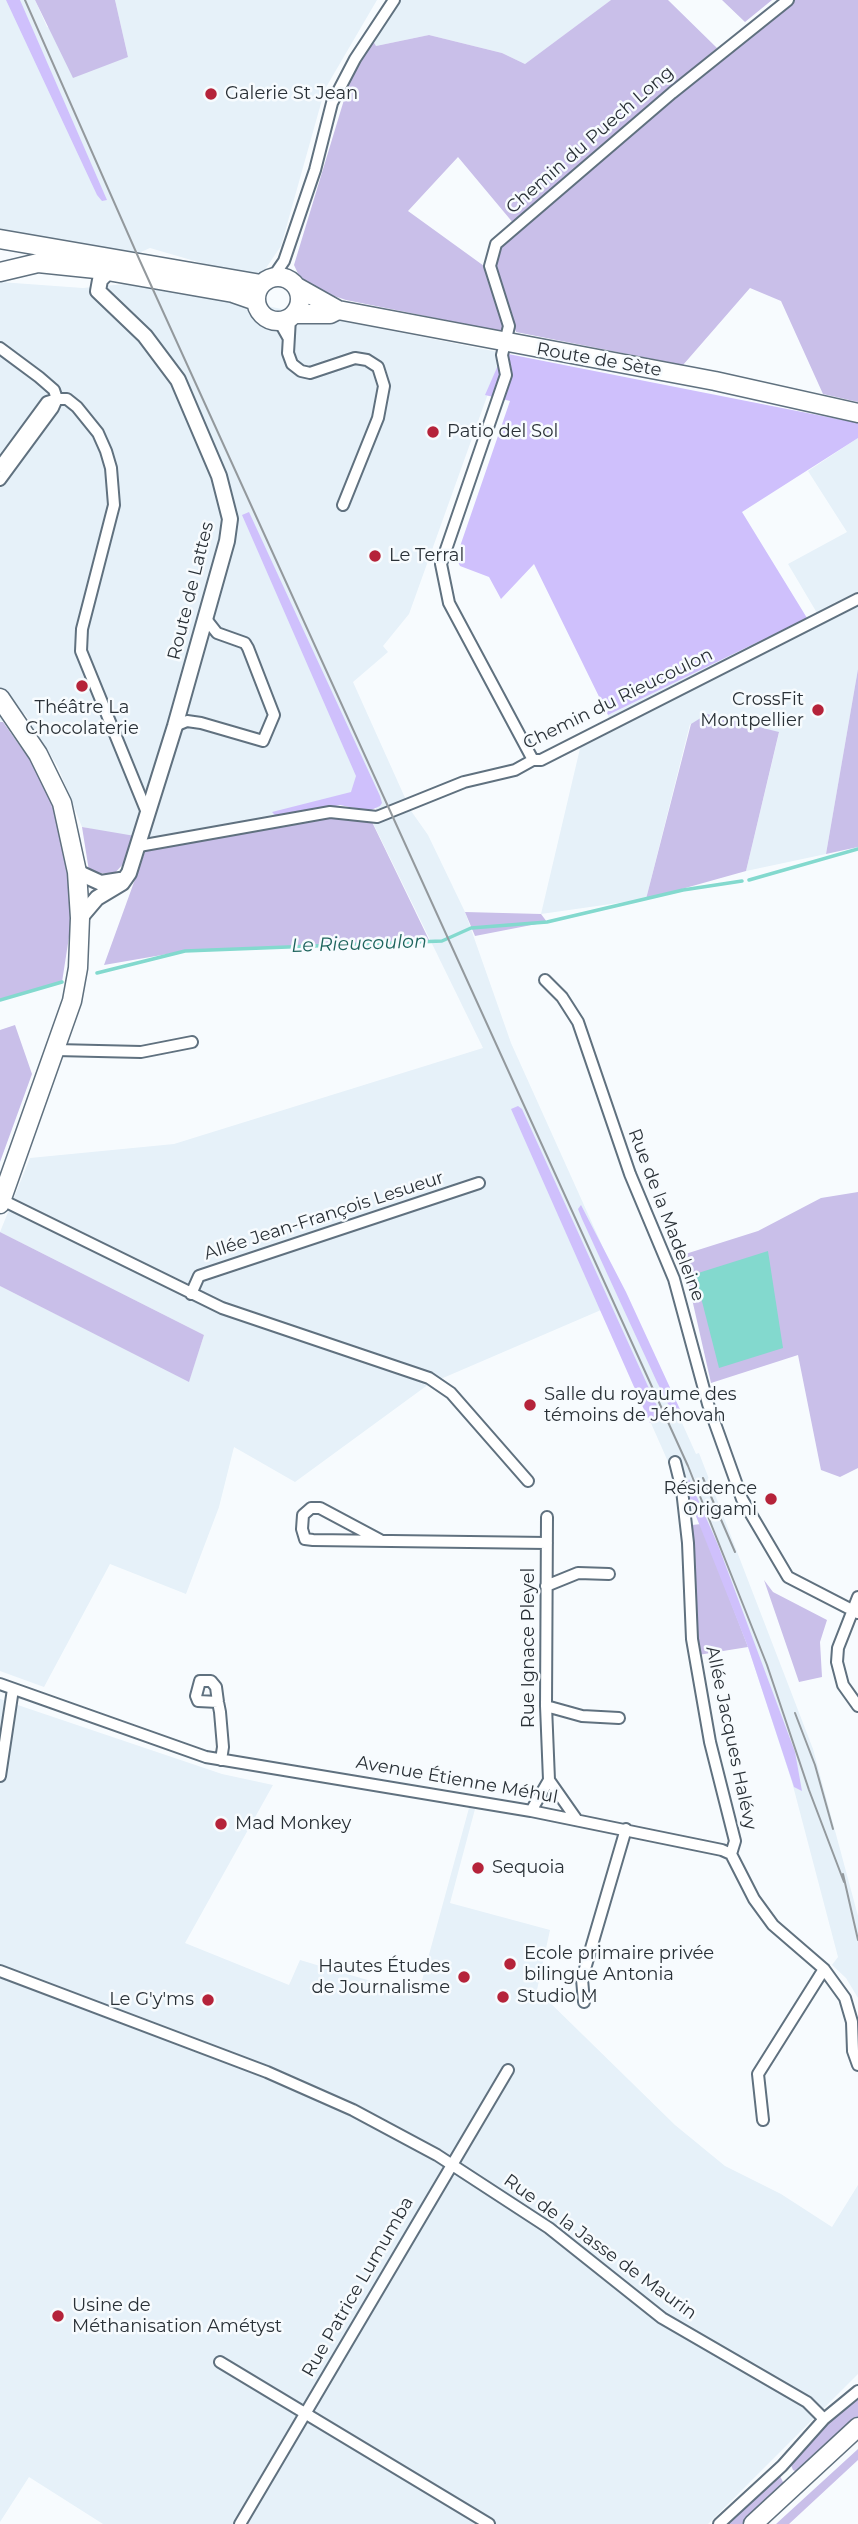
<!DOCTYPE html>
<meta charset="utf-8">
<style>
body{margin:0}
canvas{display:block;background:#f7fbfe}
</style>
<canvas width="858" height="2524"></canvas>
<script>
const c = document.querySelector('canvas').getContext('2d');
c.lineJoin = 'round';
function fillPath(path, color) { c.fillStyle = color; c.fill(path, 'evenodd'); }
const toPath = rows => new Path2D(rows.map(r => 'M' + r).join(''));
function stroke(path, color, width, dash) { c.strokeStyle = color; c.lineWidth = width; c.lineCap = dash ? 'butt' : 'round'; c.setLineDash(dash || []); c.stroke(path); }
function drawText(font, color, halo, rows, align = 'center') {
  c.font = font + ' Montserrat,sans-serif'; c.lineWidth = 5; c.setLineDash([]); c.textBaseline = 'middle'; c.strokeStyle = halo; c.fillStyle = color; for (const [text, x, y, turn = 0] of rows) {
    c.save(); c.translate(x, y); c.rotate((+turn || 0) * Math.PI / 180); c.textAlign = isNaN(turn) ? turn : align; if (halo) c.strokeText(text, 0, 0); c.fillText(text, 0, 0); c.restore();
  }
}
fillPath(toPath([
 [0,0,35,0,47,27,128,57,115,0,377,0,325,89,281,246,262,274,222,269,150,248,134,255,0,231],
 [395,0,611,0,525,64,502,53,429,35,376,46,373,41],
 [0,282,83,288,146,282,498,352,499,363,409,614,383,646,388,652,353,682,406,800,383,811,378,811,365,797,150,841,82,827,58,767,25,714,0,722],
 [858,438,858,669,826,854,746,871,779,733,690,724,646,899,541,914,582,740,573,736,609,719,608,715,817,613,788,564,847,532,808,471],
 [409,808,428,835,465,912,511,1043,696,1454,699,1453,813,1749,858,1916,858,1998,846,1978,832,1965,838,1957,792,1782,748,1647,701,1524,686,1491,673,1473,601,1310,429,1384,295,1482,234,1447,219,1507,186,1594,110,1564,44,1687,0,1671,0,1286,189,1381,204,1335,0,1232,30,1158,174,1144,483,1048,372,821],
 [0,1699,222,1774,273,1785,185,1943,289,1985,300,1960,418,1995,469,1808,475,1809,450,1903,550,1930,537,1990,675,2125,725,2166,781,2194,832,2227,858,2185,858,2374,708,2524,103,2524,29,2477,0,2522]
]), '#e6f1f9');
fillPath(toPath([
 [35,0,115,0,128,57,73,78],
 [611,0,668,0,717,48,514,224,458,157,408,211,484,266,505,332,346,300,313,289,301,280,294,265,350,80,373,41,376,46,429,35,502,53,525,64],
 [722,0,772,0,745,22],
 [792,0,858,0,858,402,823,394,781,301,750,288,683,365,516,332,494,261,499,245],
 [858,669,858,847,826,854],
 [707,714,779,732,746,871,646,899,691,724],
 [0,722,3,722,32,763,53,807,62,835,71,896,71,924,62,982,0,1001],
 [330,816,372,822,430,942,185,951,104,965,146,849],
 [82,827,135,836,124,863,113,875,89,871],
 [465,912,541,914,547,922,475,936],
 [15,1025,32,1074,0,1162,0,1030],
 [858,1192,858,1468,840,1477,821,1470,798,1355,711,1383,685,1268,679,1256,758,1231,821,1198],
 [0,1232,204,1335,189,1382,0,1286],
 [701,1524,748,1647,698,1655,692,1525],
 [764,1580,773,1592,827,1620,820,1642,822,1677,799,1682],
 [858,2398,858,2420,797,2472,793,2470,790,2463,793,2459,828,2422],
 [858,2449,858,2460,789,2524,776,2524],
 [780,2476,784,2484,773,2496,742,2524,727,2524]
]), '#c9bfe9');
fillPath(toPath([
 [6,0,20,0,107,200,102,201,97,195],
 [498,352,858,423,858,438,742,512,807,618,608,715,534,564,501,599,489,577,460,566,456,558,510,401,485,395,499,363],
 [249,512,380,796,382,803,380,806,369,811,340,805,278,818,272,812,351,792,356,776,242,515],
 [518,1106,522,1109,657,1406,654,1420,650,1423,511,1109],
 [581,1205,626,1292,684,1418,672,1412,657,1382,582,1219,578,1209],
 [689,1479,718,1545,795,1752,802,1791,794,1787,748,1647,686,1491]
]), '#cfc0fc');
fillPath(toPath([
 [768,1251,783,1348,719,1368,695,1274]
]), '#83d9ce');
stroke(toPath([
 [749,880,858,849],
 [97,973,185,951,442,941,471,928,547,922,683,890,742,881],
 [0,1000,62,982]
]), '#83d9ce', 3.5);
const minor = toPath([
 [273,277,284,261,315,170,332,103,355,59,394,0],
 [290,318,288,353,292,364,301,371,310,373,355,358,367,360,378,367,384,386,378,418,343,505],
 [279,321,288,337],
 [0,348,39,377,54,390,57,399,67,399,77,407,98,433,106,451,111,468,114,505,82,629,81,651,148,815],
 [0,466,47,402,57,399],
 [0,480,53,408,57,399],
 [175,726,187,721,201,723,263,741,274,715,248,648,245,643,217,633,206,619],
 [533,760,449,603,441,564,506,375,502,355,509,326,490,266,496,244,672,93,788,0],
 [139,846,330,812,377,817,464,782,515,770,533,760,541,760,858,599],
 [545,980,562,997,578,1022,630,1174,674,1279,708,1404,742,1499,788,1577,858,1613],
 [56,1050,141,1052,192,1042],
 [2,1200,222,1308,429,1378,451,1393,528,1481],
 [191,1294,199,1276,479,1183],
 [675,1462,682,1490,688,1543,692,1639,710,1742,735,1841,731,1854],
 [380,1540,320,1508,311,1508,303,1515,302,1529,305,1539,313,1540,547,1543],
 [546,1586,578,1573,609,1574],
 [858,1597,838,1648,837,1662,843,1685,858,1706],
 [0,1684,206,1757,531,1811,722,1850,731,1854,754,1899,773,1925,824,1969,845,1998,852,2022,853,2051,858,2065],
 [218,1702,198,1701,196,1696,200,1681,211,1681,216,1687,218,1702,220,1712,223,1747,221,1760],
 [546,1706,582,1716,619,1718],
 [0,1776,13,1689],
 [549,1780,577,1820],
 [531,1811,549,1780,546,1706,547,1517],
 [0,1971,267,2072,353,2110,437,2155,549,2228,662,2318,807,2402,824,2419],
 [584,2002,582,1979,626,1829],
 [763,2120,758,2074,824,1969],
 [220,2362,489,2524],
 [240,2524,508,2070],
 [719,2524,782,2466,824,2419,858,2391]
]);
const tertiary = toPath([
 [77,872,101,883,120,880],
 [80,918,97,898,122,883,129,873,175,726,227,541,230,519,219,476,178,380,145,336,98,291,100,280,109,271]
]);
const primary = toPath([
 [0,239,261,284],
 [0,272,38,263,96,269,233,293,256,301],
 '256 299a22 22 0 1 1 44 0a22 22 0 1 1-44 0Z',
 [297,287,338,310,715,381,858,413],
 [294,314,330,314,338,310],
 [0,698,38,754,62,803,77,872,80,918,78,968,72,1001,0,1204],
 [753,2524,858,2427]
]);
stroke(minor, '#60717f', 14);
stroke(tertiary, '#60717f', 18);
stroke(primary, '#60717f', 21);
stroke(minor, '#fff', 10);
stroke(tertiary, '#fff', 14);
stroke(primary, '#fff', 18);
stroke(toPath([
 [25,0,140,261,688,1466,767,1665,809,1790,844,1882],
 [703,1478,735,1552],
 [795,1713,815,1765,833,1829],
 [843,1874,858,1940]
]), '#93999d', 2);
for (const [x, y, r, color] of [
 [211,94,7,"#b5233a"],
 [433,432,7,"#b5233a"],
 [375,556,7,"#b5233a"],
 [82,686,7,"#b5233a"],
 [818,710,7,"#b5233a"],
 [530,1405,7,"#b5233a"],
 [771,1499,7,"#b5233a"],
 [221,1824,7,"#b5233a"],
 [478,1868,7,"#b5233a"],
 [510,1964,7,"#b5233a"],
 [464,1977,7,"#b5233a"],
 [503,1997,7,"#b5233a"],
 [208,2000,7,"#b5233a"],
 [58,2316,7,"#b5233a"]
]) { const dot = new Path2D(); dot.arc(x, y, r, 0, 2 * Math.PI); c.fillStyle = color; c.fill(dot); stroke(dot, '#f7fbfe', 2.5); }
drawText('18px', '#2a3137', '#f7fbfe', [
 ["Galerie St Jean",225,94],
 ["Patio del Sol",447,432],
 ["Le Terral",389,556],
 ["CrossFit",804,700,"right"],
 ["Montpellier",804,721,"right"],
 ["Théâtre La",82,708,"center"],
 ["Chocolaterie",82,729,"center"],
 ["Salle du royaume des",544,1395],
 ["témoins de Jéhovah",544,1416],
 ["Résidence",757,1489,"right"],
 ["Origami",757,1510,"right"],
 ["Mad Monkey",235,1824],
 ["Sequoia",492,1868],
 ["Ecole primaire privée",524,1954],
 ["bilingue Antonia",524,1975],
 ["Hautes Études",450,1967,"right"],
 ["de Journalisme",450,1988,"right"],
 ["Studio M",517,1997],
 ["Le G'y'ms",194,2000,"right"],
 ["Usine de",72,2306],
 ["Méthanisation Amétyst",72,2327]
], 'left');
drawText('18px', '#2a3137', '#f7fbfe', [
 ["Chemin du Puech Long",590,140,-41],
 ["Route de Sète",599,360,10],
 ["Route de Lattes",191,591,-76],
 ["Chemin du Rieucoulon",618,699,-26],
 ["Rue de la Madeleine",666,1215,69],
 ["Allée Jean-François Lesueur",324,1216,-18],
 ["Rue Ignace Pleyel",529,1648,-90],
 ["Allée Jacques Halévy",731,1738,78],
 ["Avenue Étienne Méhul",457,1780,10],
 ["Rue de la Jasse de Maurin",600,2247,36],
 ["Rue Patrice Lumumba",358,2287,-60]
]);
drawText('italic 19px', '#1e645d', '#f7fbfe', [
 ["Le Rieucoulon",359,944,-2]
]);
</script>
